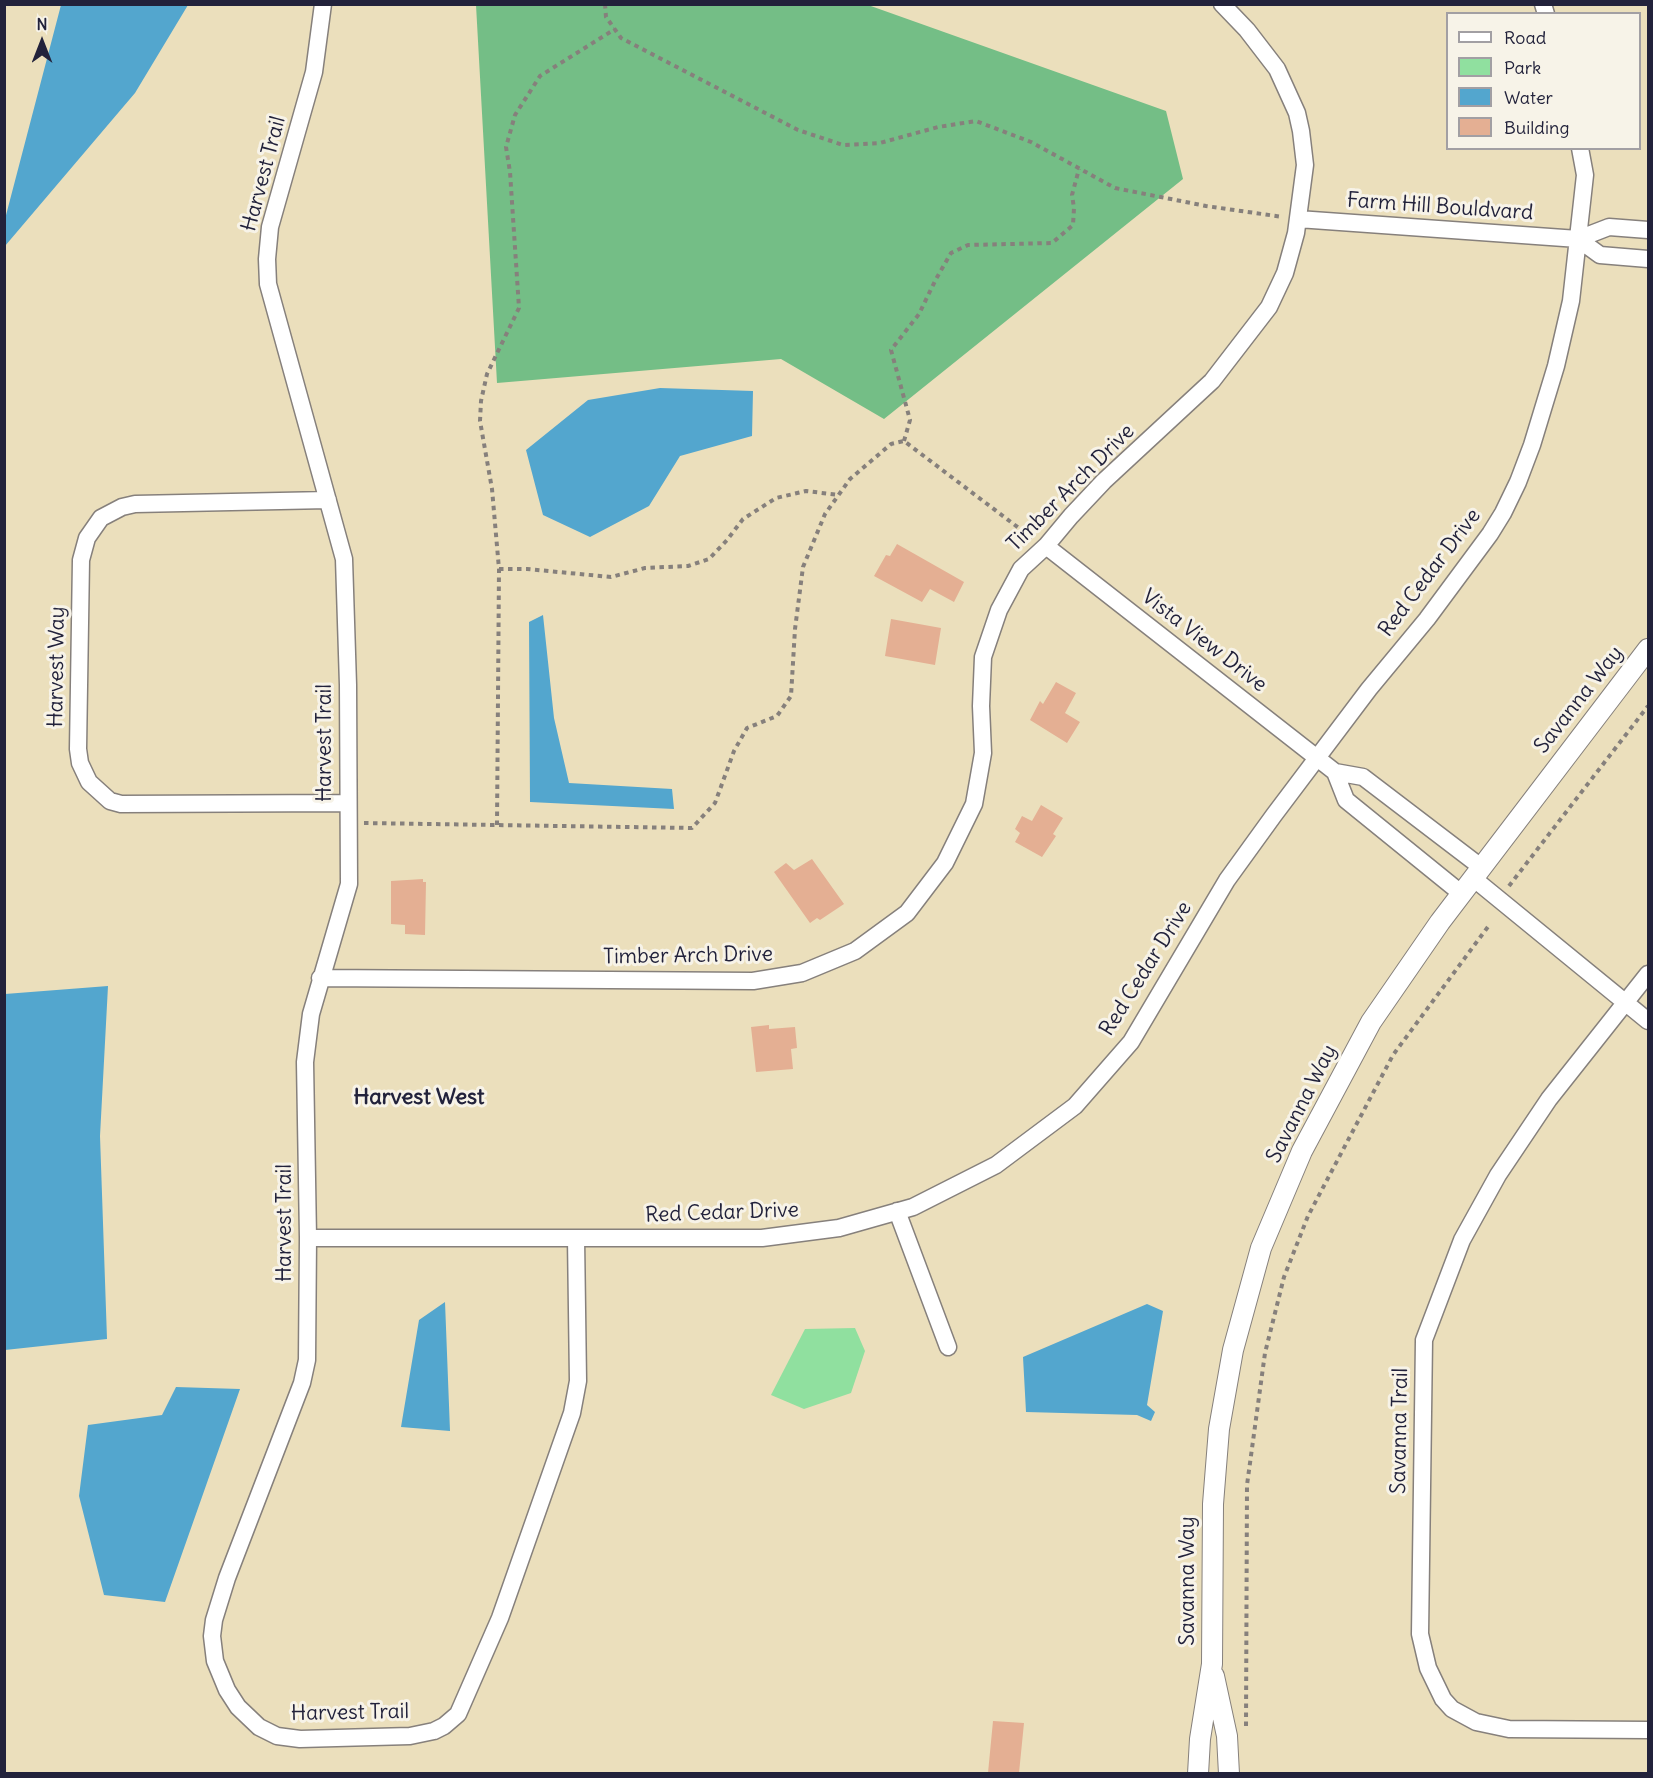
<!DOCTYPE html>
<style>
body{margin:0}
#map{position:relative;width:1653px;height:1778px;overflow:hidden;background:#ebdfbc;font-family:Delius,sans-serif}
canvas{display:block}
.frame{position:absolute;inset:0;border:6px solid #22223b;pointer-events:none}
.legend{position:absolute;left:1446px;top:12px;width:195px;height:138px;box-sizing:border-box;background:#f7f3e8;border:2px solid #a29fa3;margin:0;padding:8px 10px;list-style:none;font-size:18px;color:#22223b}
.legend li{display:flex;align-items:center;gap:12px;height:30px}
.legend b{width:30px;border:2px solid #a29fa3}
.north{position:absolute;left:12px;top:12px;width:60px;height:60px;-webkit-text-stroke:4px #f7f3e8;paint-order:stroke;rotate:0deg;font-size:16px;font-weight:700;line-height:24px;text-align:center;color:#22223b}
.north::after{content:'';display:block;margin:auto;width:21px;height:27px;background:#22223b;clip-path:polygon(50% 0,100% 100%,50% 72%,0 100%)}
</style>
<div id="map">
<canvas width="1653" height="1778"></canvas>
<div class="frame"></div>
<ul class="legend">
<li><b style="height:8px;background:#fff"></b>Road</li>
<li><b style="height:16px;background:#90e09f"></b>Park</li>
<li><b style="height:16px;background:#53a6ce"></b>Water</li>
<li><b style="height:16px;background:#e4af93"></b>Building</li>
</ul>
<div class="north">N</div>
</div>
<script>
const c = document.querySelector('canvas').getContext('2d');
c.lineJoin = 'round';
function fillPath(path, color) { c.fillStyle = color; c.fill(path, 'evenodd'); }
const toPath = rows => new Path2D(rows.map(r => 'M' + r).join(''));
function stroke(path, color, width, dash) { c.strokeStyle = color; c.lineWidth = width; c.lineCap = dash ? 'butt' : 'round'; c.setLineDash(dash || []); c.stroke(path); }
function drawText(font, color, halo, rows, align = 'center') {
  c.font = font + ' Delius,sans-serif'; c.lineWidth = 6; c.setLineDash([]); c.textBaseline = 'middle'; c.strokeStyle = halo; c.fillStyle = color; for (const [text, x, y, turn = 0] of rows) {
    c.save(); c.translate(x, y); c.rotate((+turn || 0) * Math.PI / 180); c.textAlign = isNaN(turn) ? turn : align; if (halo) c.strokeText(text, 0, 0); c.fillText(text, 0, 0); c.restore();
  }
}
fillPath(toPath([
 [855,1328,865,1351,851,1393,804,1409,771,1395,805,1329]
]), '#90e09f');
fillPath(toPath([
 [476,5,868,5,1166,111,1183,179,884,419,781,359,497,383]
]), '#74be86');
fillPath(toPath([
 [61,5,188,5,135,93,5,246,5,219],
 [660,388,753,391,752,436,680,456,649,506,590,537,543,515,526,450,588,400],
 [543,615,554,718,569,783,672,789,674,809,530,802,529,622],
 [108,986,100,1136,107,1339,5,1350,5,994],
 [445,1302,450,1431,401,1427,419,1320],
 [1147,1304,1163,1311,1147,1405,1155,1412,1151,1421,1137,1415,1026,1412,1023,1357],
 [176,1387,240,1389,165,1602,104,1595,79,1496,88,1425,162,1415]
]), '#53a6ce');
fillPath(toPath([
 [897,544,964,582,954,602,930,589,922,602,874,576,886,555,890,556],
 [891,619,941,628,935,665,885,656],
 [1056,682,1076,693,1065,713,1080,722,1067,743,1030,720,1040,701,1043,704],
 [1041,805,1063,818,1053,834,1056,836,1042,857,1015,842,1020,833,1015,829,1022,816,1032,821],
 [812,859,844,904,820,920,817,918,810,923,774,872,786,863,794,870],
 [423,879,423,882,426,882,425,935,405,934,405,925,391,924,391,881],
 [769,1025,769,1029,795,1027,797,1048,791,1049,793,1069,756,1072,751,1027],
 [993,1721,1024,1723,1019,1773,988,1773]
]), '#e4af93');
const minor = toPath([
 [323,4,314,72,270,227,267,259,268,284,344,559,348,685,349,884,311,1014,305,1062,308,1238,307,1360,302,1383,227,1578,214,1620,212,1636,215,1661,227,1690,238,1707,259,1727,277,1736,300,1739,410,1736,434,1731,444,1726,458,1714,500,1618,572,1413,578,1381,576,1238],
 [1543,4,1546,14],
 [1298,219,1578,239],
 [1648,230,1609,227,1578,239,1600,255,1648,259],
 [328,500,135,504,122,507,101,518,87,538,81,560,78,749,80,763,89,782,110,801,121,804,348,803],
 [1046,546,1335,772,1363,777,1481,867],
 [1335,772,1346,800,1462,894],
 [1473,878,1648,1021],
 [1648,974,1549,1099,1498,1175,1462,1240,1424,1340,1420,1634,1428,1668,1443,1699,1452,1709,1476,1722,1509,1729,1648,1730],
 [320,978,753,981,802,973,855,951,907,913,945,863,974,804,983,753,981,706,983,657,999,610,1021,569,1046,546,1071,516,1104,481,1212,381,1269,307,1285,273,1296,233,1305,165,1301,131,1297,113,1277,69,1247,30,1222,4],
 [897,1211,948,1347],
 [308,1238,762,1238,839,1228,913,1207,996,1165,1075,1106,1131,1042,1227,880,1274,815,1369,689,1427,619,1490,534,1503,513,1518,482,1532,445,1556,366,1571,301,1585,175,1580,148]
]);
const tertiary = toPath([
 [1214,1676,1227,1736,1229,1774],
 [1198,1774,1200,1739,1212,1664,1213,1504,1219,1429,1233,1350,1261,1248,1302,1151,1371,1022,1440,922,1648,649]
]);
stroke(minor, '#86807c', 19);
stroke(tertiary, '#86807c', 22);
stroke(toPath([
 [605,4,606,17,621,38,798,130,843,145,880,143,938,127,976,121,1031,142,1115,188,1206,206,1283,217],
 [904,441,910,420,891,350,919,314,936,279,951,253,968,245,1052,243,1073,225,1074,208,1072,195,1079,169],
 [499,569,527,569,611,577,645,568,688,566,709,559,727,540,743,519,776,498,806,491,839,495],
 [364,823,692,828,715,803,734,751,747,728,777,716,791,696,795,629,803,567,825,514,850,479,891,444,904,441,1032,538],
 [497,825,499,569,492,489,480,421,481,401,487,374,519,308,510,172,506,147,515,115,540,76,615,29],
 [1509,886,1648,706],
 [1246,1726,1247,1485,1265,1353,1284,1277,1308,1216,1393,1055,1490,924]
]), '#86807c', 4, [4.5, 4.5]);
stroke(minor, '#fff', 16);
stroke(tertiary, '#fff', 20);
drawText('21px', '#22223b', '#f7f3e8', [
 ["Harvest Trail",264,174,-75],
 ["Farm Hill Bouldvard",1440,207,4],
 ["Timber Arch Drive",1071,488,-45],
 ["Red Cedar Drive",1430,573,-53],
 ["Vista View Drive",1204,641,38],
 ["Harvest Way",57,667,-89],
 ["Savanna Way",1579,700,-52],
 ["Harvest Trail",325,743,-90],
 ["Timber Arch Drive",688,956,-1],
 ["Red Cedar Drive",1146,969,-58],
 ["Savanna Way",1302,1104,-63],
 ["Red Cedar Drive",722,1213,-2],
 ["Harvest Trail",285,1223,-90],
 ["Savanna Trail",1400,1431,-89],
 ["Savanna Way",1188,1581,-90],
 ["Harvest Trail",350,1713,-1]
]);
drawText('bold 22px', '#22223b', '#f7f3e8', [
 ["Harvest West",419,1098]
]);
</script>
